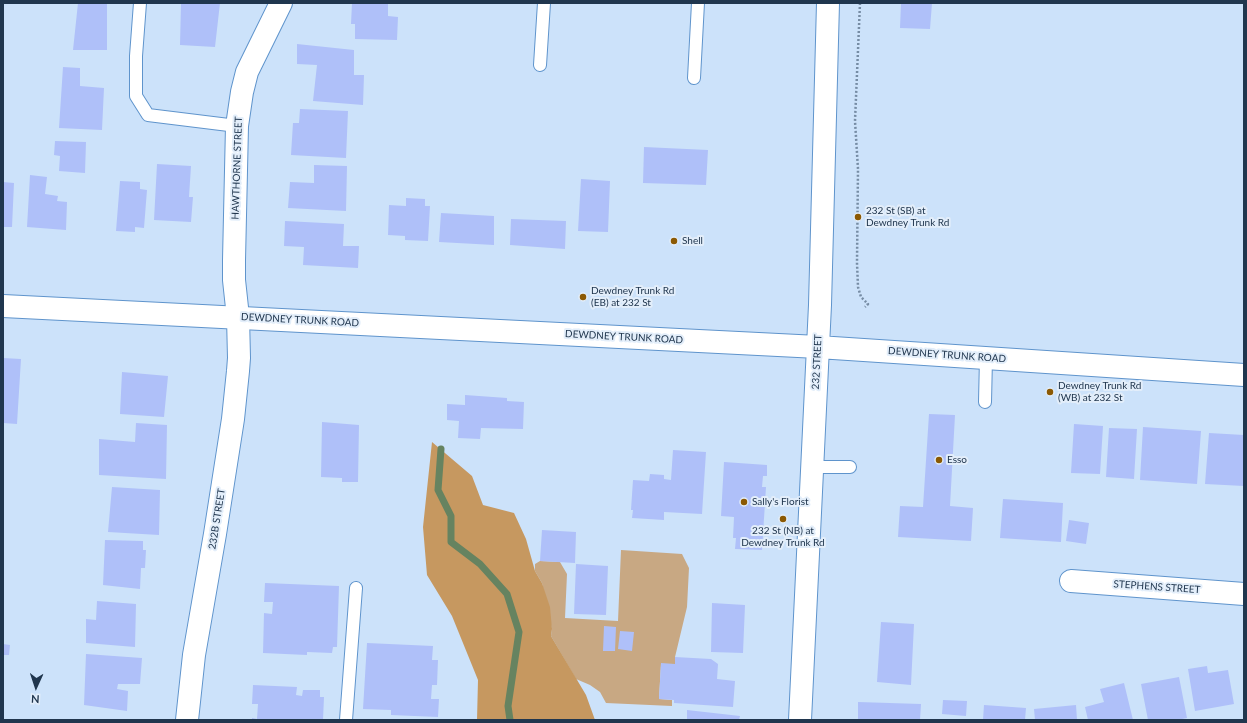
<!DOCTYPE html>
<style>
body{margin:0}
#map{position:relative;width:1247px;height:723px;overflow:hidden;background:#cce2fa;font-family:Lato,sans-serif}
canvas{display:block}
.frame{position:absolute;inset:0;border:4px solid #20364e;pointer-events:none}
.north{position:absolute;left:16px;top:667px;width:40px;height:40px;-webkit-text-stroke:3px #e3eefa;paint-order:stroke;rotate:183deg;font-size:11px;font-weight:700;line-height:16px;text-align:center;color:#20364e}
.north::after{content:'';display:block;margin:auto;width:14px;height:18px;background:#20364e;clip-path:polygon(50% 0,100% 100%,50% 72%,0 100%)}
</style>
<div id="map">
<canvas width="1247" height="723"></canvas>
<div class="frame"></div>
<div class="north">N</div>
</div>
<script>
const c = document.querySelector('canvas').getContext('2d');
c.lineJoin = 'round';
function fillPath(path, color) { c.fillStyle = color; c.fill(path, 'evenodd'); }
const toPath = rows => new Path2D(rows.map(r => 'M' + r).join(''));
function stroke(path, color, width, dash) { c.strokeStyle = color; c.lineWidth = width; c.lineCap = dash ? 'butt' : 'round'; c.setLineDash(dash || []); c.stroke(path); }
function drawText(font, color, halo, rows, align = 'center') {
  c.font = font + ' Lato,sans-serif'; c.lineWidth = 4; c.setLineDash([]); c.textBaseline = 'middle'; c.strokeStyle = halo; c.fillStyle = color; for (const [text, x, y, turn = 0] of rows) {
    c.save(); c.translate(x, y); c.rotate((+turn || 0) * Math.PI / 180); c.textAlign = isNaN(turn) ? turn : align; if (halo) c.strokeText(text, 0, 0); c.fillText(text, 0, 0); c.restore();
  }
}
fillPath(toPath([
 [621,550,682,554,689,568,687,607,675,657,675,664,661,664,659,699,672,700,672,706,606,703,600,692,590,685,576,679,551,636,552,629,542,583,535,571,535,564,540,561,560,562,567,574,565,618,618,621]
]), '#c8a883');
fillPath(toPath([
 [432,442,472,476,483,505,514,513,526,539,535,571,542,583,550,607,552,629,551,636,586,695,595,720,477,720,478,680,452,616,427,575,423,527]
]), '#c69860');
stroke(toPath([
 [441,449,438,490,451,516,451,542,480,564,507,594,519,632,508,706,510,720]
]), '#668360', 7);
fillPath(toPath([
 [78,3,107,3,107,50,73,50],
 [181,3,220,3,215,47,180,45],
 [352,3,388,3,388,16,398,17,397,40,355,39,355,24,351,24],
 [901,3,932,3,930,29,900,28],
 [297,44,354,50,354,75,364,75,363,105,313,101,317,65,297,64],
 [63,67,80,68,80,86,104,88,102,130,59,128],
 [300,109,348,111,346,158,291,155,293,123,299,123],
 [55,141,86,142,85,173,59,171,60,156,54,155],
 [644,147,708,150,706,185,643,183],
 [157,164,191,166,189,197,193,197,191,222,154,220],
 [314,165,347,166,346,211,288,208,290,182,314,183],
 [30,175,47,177,45,194,58,196,57,201,67,202,66,230,27,227],
 [581,179,610,181,608,232,578,231],
 [120,181,140,182,140,189,147,190,144,228,135,227,135,232,116,231],
 [3,182,14,183,12,227,3,227],
 [406,198,425,199,425,206,430,206,428,241,405,240,405,236,388,235,389,205,406,206],
 [441,213,494,216,494,245,439,242],
 [511,219,566,221,565,249,510,245],
 [285,221,344,224,343,246,359,246,358,268,303,265,304,247,284,246],
 [3,358,21,359,17,424,3,423],
 [122,372,168,376,164,417,120,414],
 [465,395,507,398,507,401,524,402,523,429,481,428,480,439,458,438,459,421,447,420,447,404,465,405],
 [929,414,955,415,950,506,973,508,971,541,898,537,900,506,923,507],
 [322,422,359,425,358,482,342,482,342,478,321,477],
 [136,423,167,425,166,479,99,475,99,439,135,442],
 [1074,424,1103,426,1100,474,1071,473],
 [1143,427,1201,431,1197,484,1140,480],
 [1109,428,1137,429,1134,479,1106,477],
 [1209,433,1244,435,1244,486,1205,484],
 [673,450,706,452,702,514,664,512,664,520,632,518,633,510,631,510,633,480,649,481,650,474,664,475,664,479,671,480],
 [724,462,767,465,767,476,763,476,762,487,766,487,762,550,735,549,736,538,733,538,734,517,721,516],
 [112,487,160,490,159,535,108,532],
 [1003,499,1063,503,1061,542,1000,538],
 [1069,520,1089,523,1086,544,1066,541],
 [542,530,576,532,575,563,540,561],
 [105,540,143,541,143,550,146,550,145,568,141,568,140,589,103,585],
 [576,564,608,566,606,615,574,614],
 [265,583,339,586,337,647,333,647,332,653,307,652,307,655,263,653,264,613,272,614,273,602,264,602],
 [97,601,136,604,135,647,86,643,86,619,96,620],
 [712,603,745,605,743,653,711,652],
 [881,622,914,624,911,685,877,682],
 [604,626,616,627,615,651,603,651],
 [620,631,634,632,632,651,618,649],
 [367,643,433,646,432,660,438,660,437,685,432,685,431,699,439,699,438,717,391,715,391,710,363,709],
 [3,644,10,645,9,655,3,655],
 [86,654,142,658,140,684,118,684,117,689,128,691,127,711,84,705],
 [675,657,711,659,718,664,717,679,735,681,733,707,674,703,674,700,659,699,661,663,675,664],
 [1207,666,1208,673,1228,670,1234,704,1195,711,1188,669],
 [1179,677,1187,718,1177,720,1148,720,1141,684],
 [1124,683,1133,720,1088,720,1085,707,1104,702,1100,689],
 [253,685,297,687,296,695,302,696,303,690,320,690,320,697,324,697,323,720,252,720,252,718,257,719,258,704,252,704],
 [943,700,967,701,966,716,942,714],
 [858,702,921,704,920,720,858,720],
 [984,705,1026,708,1025,720,983,720],
 [1076,705,1077,720,1035,720,1034,709],
 [687,710,740,716,739,720,687,720]
]), '#afc0f9');
const service = toPath([
 [140,3,136,56,136,96,148,115,237,126],
 [540,65,544,3],
 [694,78,698,3],
 [985,402,986,358],
 [812,467,850,467],
 [346,720,356,588]
]);
const minor = toPath([
 [1071,581,1244,594],
 [187,720,194,655,215,534,233,419,238,371,239,358,238,317,234,280,234,260,237,126,242,92,247,72,281,3]
]);
const secondary = toPath([
 [3,306,818,347,1244,375],
 [800,720,820,305,828,3]
]);
stroke(service, '#5f94cc', 14);
stroke(minor, '#5f94cc', 24);
stroke(secondary, '#5f94cc', 24);
stroke(toPath([
 [860,3,855,121,858,169,857,263,858,287,861,297,868,304,865,307]
]), '#768ca4', 2.5, [2, 2]);
stroke(service, '#fff', 12);
stroke(minor, '#fff', 22);
stroke(secondary, '#fff', 22);
for (const [x, y, r, color] of [
 [858,217,4,"#8b5903"],
 [674,241,4,"#8b5903"],
 [583,297,4,"#8b5903"],
 [1050,392,4,"#8b5903"],
 [939,460,4,"#8b5903"],
 [744,502,4,"#8b5903"],
 [783,519,4,"#8b5903"]
]) { const dot = new Path2D(); dot.arc(x, y, r, 0, 2 * Math.PI); c.fillStyle = color; c.fill(dot); stroke(dot, '#e3eefa', 1.5); }
drawText('10px', '#20364e', '#e3eefa', [
 ["HAWTHORNE STREET",237,168,-88],
 ["DEWDNEY TRUNK ROAD",300,320,3],
 ["DEWDNEY TRUNK ROAD",624,337,3],
 ["DEWDNEY TRUNK ROAD",947,355,4],
 ["232 STREET",817,362,-87],
 ["232B STREET",217,519,-81],
 ["STEPHENS STREET",1157,587,4]
]);
drawText('10px', '#20364e', '#e3eefa', [
 ["232 St (SB) at",866,211],
 ["Dewdney Trunk Rd",866,223],
 ["Shell",682,241],
 ["Dewdney Trunk Rd",591,291],
 ["(EB) at 232 St",591,303],
 ["Dewdney Trunk Rd",1058,386],
 ["(WB) at 232 St",1058,398],
 ["Esso",947,460],
 ["Sally's Florist",752,502],
 ["232 St (NB) at",783,531,"center"],
 ["Dewdney Trunk Rd",783,543,"center"]
], 'left');
</script>
